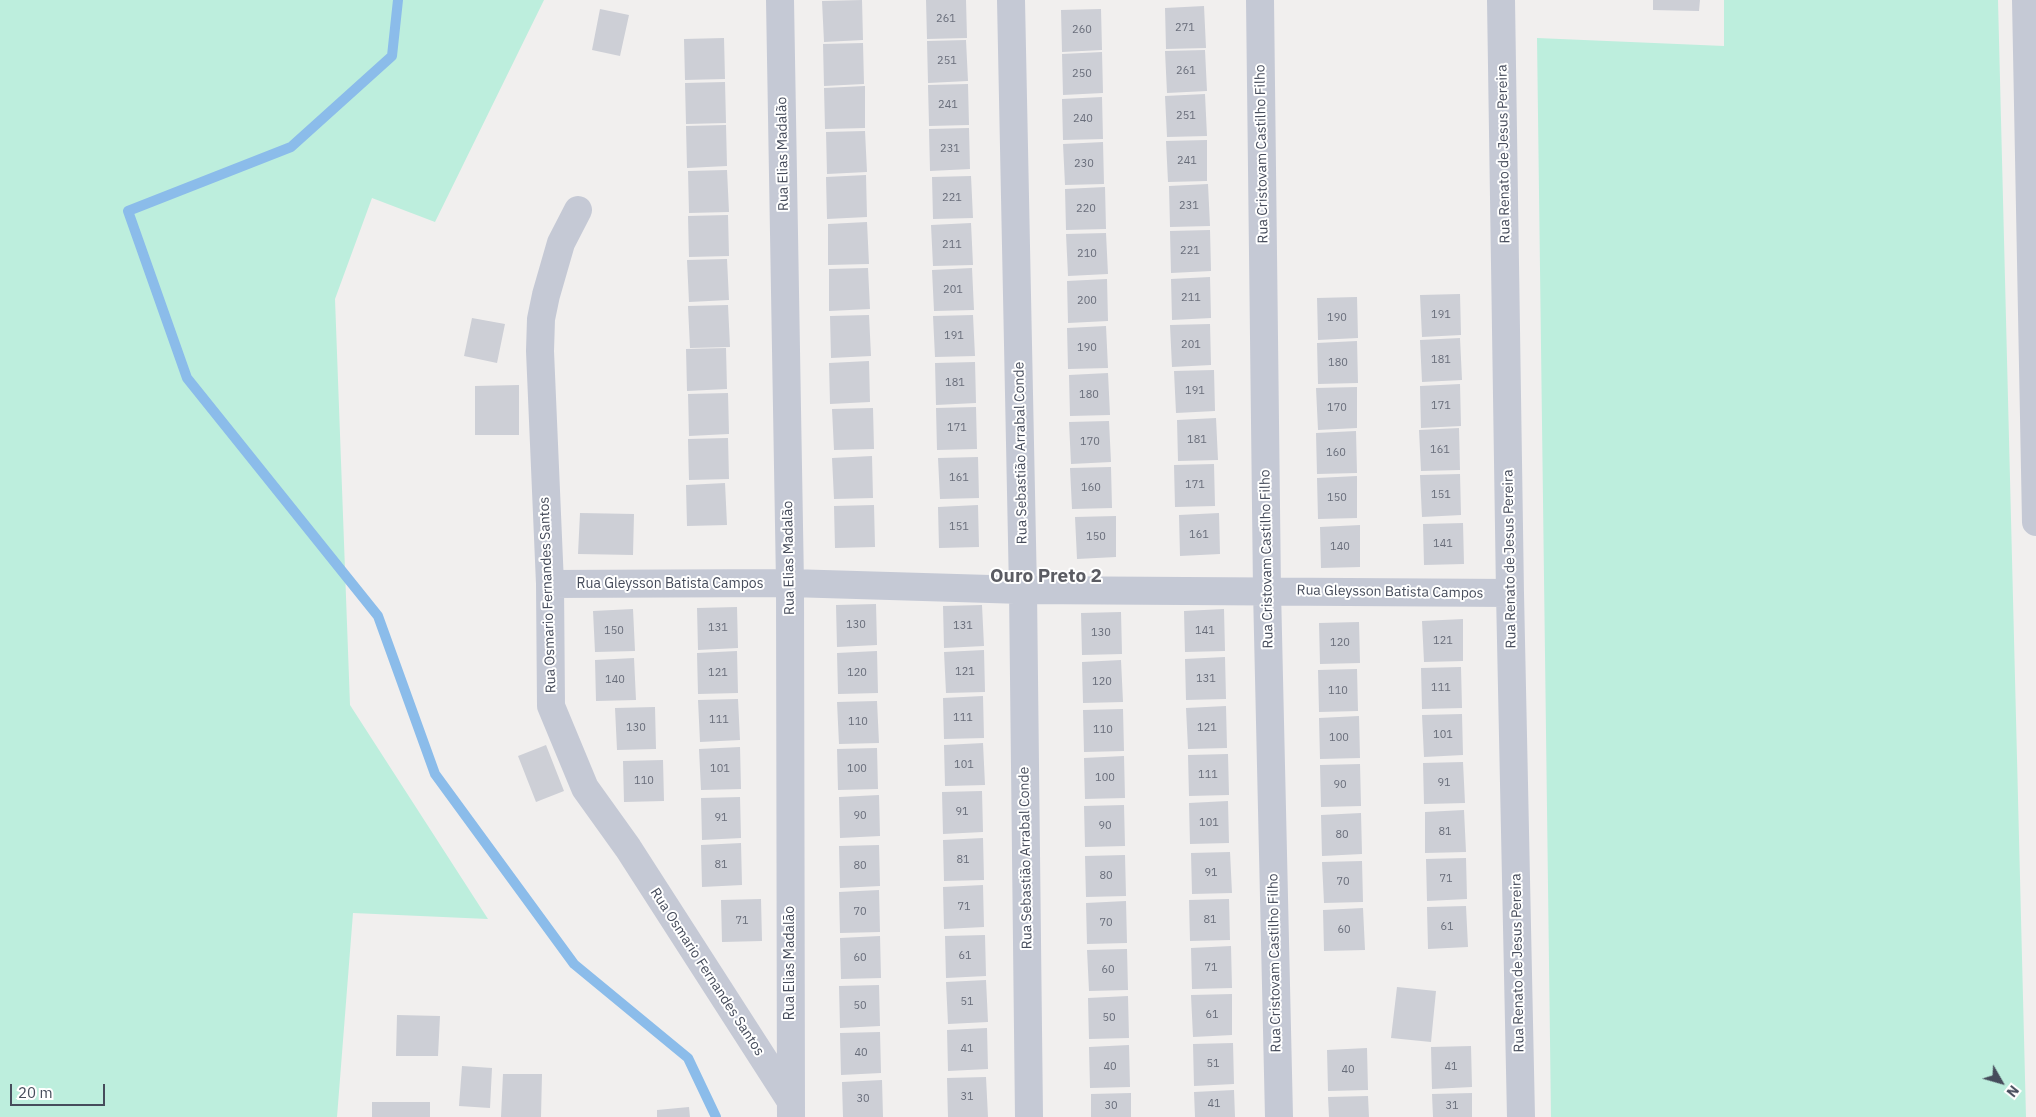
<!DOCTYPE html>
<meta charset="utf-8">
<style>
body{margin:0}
#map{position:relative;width:2036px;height:1117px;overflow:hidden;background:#f1efee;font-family:"IBM Plex Sans",sans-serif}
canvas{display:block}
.north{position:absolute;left:1976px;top:1057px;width:50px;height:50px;-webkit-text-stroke:4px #fff;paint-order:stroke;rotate:128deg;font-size:14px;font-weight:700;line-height:20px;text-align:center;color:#464c5b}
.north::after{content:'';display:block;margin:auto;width:18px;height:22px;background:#464c5b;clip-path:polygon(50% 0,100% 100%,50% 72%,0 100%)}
.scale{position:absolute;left:10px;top:1084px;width:95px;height:22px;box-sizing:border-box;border:2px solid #464c5b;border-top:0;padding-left:6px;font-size:15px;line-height:18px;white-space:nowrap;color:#464c5b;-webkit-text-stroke:4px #fff;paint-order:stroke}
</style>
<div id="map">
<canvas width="2036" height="1117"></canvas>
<div class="north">N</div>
<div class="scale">20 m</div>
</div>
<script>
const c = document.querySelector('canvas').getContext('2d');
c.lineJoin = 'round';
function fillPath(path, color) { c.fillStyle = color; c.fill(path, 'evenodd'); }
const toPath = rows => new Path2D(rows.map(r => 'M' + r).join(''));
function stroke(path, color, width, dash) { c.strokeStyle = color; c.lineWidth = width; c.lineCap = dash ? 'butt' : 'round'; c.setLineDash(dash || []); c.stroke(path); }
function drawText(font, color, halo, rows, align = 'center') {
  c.font = font + ' "IBM Plex Sans",sans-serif'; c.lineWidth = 4; c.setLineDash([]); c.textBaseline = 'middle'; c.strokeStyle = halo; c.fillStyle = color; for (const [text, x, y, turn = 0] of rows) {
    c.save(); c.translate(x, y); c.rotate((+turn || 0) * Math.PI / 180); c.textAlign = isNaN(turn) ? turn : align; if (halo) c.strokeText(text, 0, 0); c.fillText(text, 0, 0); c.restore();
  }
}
fillPath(toPath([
 [0,0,544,0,435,222,372,198,335,299,350,705,488,919,353,913,337,1117,0,1117],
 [1724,0,1998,0,2026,1117,1551,1117,1537,38,1724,46]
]), '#bdeedd');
stroke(toPath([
 [398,0,392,56,291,147,128,211,187,378,378,616,435,774,574,964,688,1058,716,1117]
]), '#8bbcea', 10);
fillPath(toPath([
 [862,0,863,40,824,42,822,1],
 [926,0,966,0,967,38,927,39],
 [1653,0,1700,0,1699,11,1653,10],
 [1204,6,1206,48,1166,49,1165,8],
 [600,9,629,15,620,56,592,50],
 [1101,9,1102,50,1062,52,1061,10],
 [724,38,725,79,685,80,684,39],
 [966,40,968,81,928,83,927,41],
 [863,43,864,84,824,86,823,44],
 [1205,50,1207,91,1167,93,1165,51],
 [1102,52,1103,93,1063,95,1062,54],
 [725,82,726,123,686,124,685,83],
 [968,84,969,125,929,126,928,85],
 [865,86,865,128,825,129,824,88],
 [1205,94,1207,136,1167,137,1165,96],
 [1102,97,1103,139,1063,140,1062,99],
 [726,125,727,166,687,168,686,126],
 [969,128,970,169,930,171,929,129],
 [865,131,867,172,827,174,826,132],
 [1207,140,1207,181,1168,182,1166,141],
 [1103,142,1104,184,1065,185,1063,144],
 [727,170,729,212,689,213,688,171],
 [866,175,867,217,827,219,826,177],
 [971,176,973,218,933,219,932,177],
 [1208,184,1210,226,1170,227,1169,186],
 [1105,187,1106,229,1066,230,1065,189],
 [728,215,729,256,689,257,688,216],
 [867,222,869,264,828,265,828,224],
 [971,223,973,265,933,266,931,225],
 [1210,230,1211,271,1171,273,1170,231],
 [1106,233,1108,274,1068,276,1066,234],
 [727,259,729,300,689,302,687,260],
 [868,268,870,309,829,311,829,269],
 [972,268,974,310,934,311,932,270],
 [1210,277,1211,318,1172,320,1171,279],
 [1107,279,1108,321,1068,323,1067,281],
 [1460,294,1461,335,1422,337,1420,295],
 [1357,297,1358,338,1318,340,1317,298],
 [728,305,730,347,690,348,688,306],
 [869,315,871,356,831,358,830,316],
 [973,315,975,356,935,357,933,316],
 [472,318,505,324,497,363,464,356],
 [1210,324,1211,365,1172,367,1170,325],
 [1106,326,1108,368,1068,369,1067,328],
 [1460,338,1462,380,1422,382,1420,340],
 [1357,341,1358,383,1318,384,1317,343],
 [726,348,727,389,687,391,686,349],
 [869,361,870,402,830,404,829,363],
 [975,362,976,403,936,405,935,363],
 [1214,370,1215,411,1176,413,1174,371],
 [1108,373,1110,415,1070,416,1069,375],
 [1460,384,1461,426,1421,428,1420,386],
 [519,385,519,435,475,435,475,386],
 [1357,387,1357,428,1318,430,1316,388],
 [728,393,729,434,689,436,688,394],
 [976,407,977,449,937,450,936,408],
 [873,408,874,449,834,450,832,409],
 [1216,418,1218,460,1178,461,1177,420],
 [1109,421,1111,462,1071,464,1069,422],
 [1459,428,1460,470,1421,471,1419,430],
 [1356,431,1357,473,1317,474,1316,433],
 [728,438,729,479,689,480,688,439],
 [872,456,873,498,834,499,832,458],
 [978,457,979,498,940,499,938,458],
 [1214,464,1215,506,1175,507,1174,465],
 [1111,467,1112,508,1072,509,1070,468],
 [1460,474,1461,515,1422,517,1420,475],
 [1357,476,1357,518,1318,519,1317,478],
 [725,483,727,525,687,526,686,485],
 [874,505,875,547,835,548,834,506],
 [978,505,979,547,939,548,938,507],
 [580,513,634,514,633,555,578,554],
 [1219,513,1220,554,1180,556,1179,515],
 [1116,516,1116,557,1077,559,1075,517],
 [1463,523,1464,564,1424,565,1423,524],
 [1360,525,1360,567,1321,568,1320,527],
 [876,604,877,645,837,647,836,605],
 [982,605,984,646,944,648,943,606],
 [737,607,738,648,698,650,697,608],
 [633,609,635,651,595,652,593,611],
 [1224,609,1225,651,1185,652,1184,611],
 [1121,612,1122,654,1082,655,1081,613],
 [1463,619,1463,661,1424,662,1422,621],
 [1359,622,1360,663,1320,664,1319,623],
 [984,650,985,692,946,693,944,652],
 [737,651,738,693,698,694,697,653],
 [877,651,878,693,838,694,837,653],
 [1225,657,1226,699,1186,700,1185,659],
 [634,658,636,700,596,701,595,660],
 [1121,660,1123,702,1083,703,1082,662],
 [1461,667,1462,708,1422,709,1421,668],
 [1357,669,1358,711,1319,712,1318,670],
 [983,696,984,738,944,739,943,698],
 [738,699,740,740,700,742,698,700],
 [877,701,879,743,839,744,837,702],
 [1226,706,1227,748,1188,749,1186,708],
 [655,707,656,749,617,750,615,708],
 [1123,709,1124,751,1084,752,1083,710],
 [1462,714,1463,755,1424,757,1422,715],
 [1359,716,1360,758,1320,759,1319,718],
 [983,743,985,785,945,786,944,745],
 [546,745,564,791,536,802,518,756],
 [740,747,741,789,701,790,699,749],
 [877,748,878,789,838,790,837,749],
 [1228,754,1229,795,1189,796,1188,755],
 [1124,756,1125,798,1085,799,1084,758],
 [663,760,664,801,624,802,623,761],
 [1463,762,1465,803,1424,804,1423,763],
 [1360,764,1361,806,1321,807,1320,765],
 [982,791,983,832,943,834,942,792],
 [879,795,880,836,840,838,839,797],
 [740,797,741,838,702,840,701,798],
 [1228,801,1229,843,1190,844,1189,803],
 [1124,805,1125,846,1085,847,1084,806],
 [1464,810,1466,852,1425,853,1425,812],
 [1361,813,1362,854,1322,856,1321,815],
 [983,838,984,880,944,881,943,840],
 [741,843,742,885,702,887,701,845],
 [879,845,880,886,840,888,839,846],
 [1230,852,1232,893,1192,894,1191,853],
 [1125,855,1126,896,1086,897,1085,856],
 [1466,858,1467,899,1427,901,1426,859],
 [1362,861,1363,902,1324,903,1322,862],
 [983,885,984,927,944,929,943,887],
 [879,890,880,932,840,933,839,892],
 [761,899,762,941,722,942,721,900],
 [1229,899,1230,940,1190,941,1189,900],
 [1126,901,1127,943,1087,944,1086,903],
 [1466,906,1468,947,1428,949,1427,907],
 [1363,908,1365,950,1324,951,1323,910],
 [985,935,986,976,946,978,945,936],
 [880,936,881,978,841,979,840,938],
 [1231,946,1232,988,1192,989,1191,948],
 [1127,949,1128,990,1089,991,1087,950],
 [986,980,988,1022,948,1024,946,982],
 [879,985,880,1026,840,1028,839,986],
 [1397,987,1436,991,1431,1042,1391,1038],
 [1232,994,1232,1035,1193,1037,1191,995],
 [1128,996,1129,1038,1089,1039,1088,998],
 [397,1015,440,1016,438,1056,396,1056],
 [987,1028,988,1069,948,1071,947,1030],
 [880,1032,881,1073,841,1075,840,1033],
 [1233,1043,1234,1084,1194,1086,1193,1044],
 [1129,1045,1130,1087,1090,1088,1089,1047],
 [1471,1046,1472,1087,1432,1089,1431,1047],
 [1367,1048,1368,1090,1328,1091,1327,1050],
 [462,1066,492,1068,490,1108,459,1106],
 [503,1074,542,1074,541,1117,501,1117],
 [986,1077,988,1117,948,1117,947,1078],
 [882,1080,883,1117,843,1117,842,1082],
 [1234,1090,1235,1117,1195,1117,1194,1092],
 [1131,1093,1131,1117,1091,1117,1091,1094],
 [1472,1093,1472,1117,1433,1117,1432,1094],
 [1368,1096,1369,1117,1329,1117,1328,1097],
 [372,1102,430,1102,430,1117,372,1117],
 [689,1107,690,1117,657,1117,657,1110]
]), '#cdcfd6');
stroke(toPath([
 [780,0,790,583,791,1117],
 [1011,0,1023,590,1029,1117],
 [1260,0,1267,590,1279,1117],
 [1501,0,1510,593,1521,1117],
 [2026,0,2036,522],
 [578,210,561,243,546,295,541,319,540,351,550,584,551,706,585,788,628,848,790,1100],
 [550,584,790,583,1023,590,1510,593]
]), '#c5c9d5', 28);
drawText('11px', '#686d7a', null, [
 ["261",946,19],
 ["271",1185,28],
 ["260",1082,30],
 ["251",947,61],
 ["261",1186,71],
 ["250",1082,74],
 ["241",948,105],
 ["251",1186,116],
 ["240",1083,119],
 ["231",950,149],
 ["241",1187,161],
 ["230",1084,164],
 ["221",952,198],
 ["231",1189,206],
 ["220",1086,209],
 ["211",952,245],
 ["221",1190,251],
 ["210",1087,254],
 ["201",953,290],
 ["211",1191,298],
 ["200",1087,301],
 ["191",1441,315],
 ["190",1337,318],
 ["191",954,336],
 ["201",1191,345],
 ["190",1087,348],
 ["181",1441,360],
 ["180",1338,363],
 ["181",955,383],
 ["191",1195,391],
 ["180",1089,395],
 ["171",1441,406],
 ["170",1337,408],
 ["171",957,428],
 ["181",1197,440],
 ["170",1090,442],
 ["161",1440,450],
 ["160",1336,453],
 ["161",959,478],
 ["171",1195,485],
 ["160",1091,488],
 ["151",1441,495],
 ["150",1337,498],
 ["151",959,527],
 ["161",1199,535],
 ["150",1096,537],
 ["141",1443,544],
 ["140",1340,547],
 ["130",856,625],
 ["131",963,626],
 ["131",718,628],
 ["150",614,631],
 ["141",1205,631],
 ["130",1101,633],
 ["121",1443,641],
 ["120",1340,643],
 ["121",965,672],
 ["121",718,673],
 ["120",857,673],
 ["131",1206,679],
 ["140",615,680],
 ["120",1102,682],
 ["111",1441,688],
 ["110",1338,691],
 ["111",963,718],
 ["111",719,720],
 ["110",858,722],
 ["130",636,728],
 ["121",1207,728],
 ["110",1103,730],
 ["101",1443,735],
 ["100",1339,738],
 ["101",964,765],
 ["101",720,769],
 ["100",857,769],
 ["111",1208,775],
 ["100",1105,778],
 ["110",644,781],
 ["91",1444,783],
 ["90",1340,785],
 ["91",962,812],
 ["90",860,816],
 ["91",721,818],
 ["101",1209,823],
 ["90",1105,826],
 ["81",1445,832],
 ["80",1342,835],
 ["81",963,860],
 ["81",721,865],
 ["80",860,866],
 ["91",1211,873],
 ["80",1106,876],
 ["71",1446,879],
 ["70",1343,882],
 ["71",964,907],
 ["70",860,912],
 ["81",1210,920],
 ["71",742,921],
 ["70",1106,923],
 ["61",1447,927],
 ["60",1344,930],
 ["61",965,956],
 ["60",860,958],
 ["71",1211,968],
 ["60",1108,970],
 ["51",967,1002],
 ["50",860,1006],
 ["61",1212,1015],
 ["50",1109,1018],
 ["41",967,1049],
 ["40",861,1053],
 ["51",1213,1064],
 ["40",1110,1067],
 ["41",1451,1067],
 ["40",1348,1070],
 ["31",967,1097],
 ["30",863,1099],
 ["41",1214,1104],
 ["30",1111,1106],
 ["31",1452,1106]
]);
drawText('14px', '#464c5b', '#fff', [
 ["Rua Elias Madalão",783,154,-91],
 ["Rua Cristovam Castilho Filho",1262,154,-91],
 ["Rua Renato de Jesus Pereira",1504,154,-91],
 ["Rua Sebastião Arrabal Conde",1021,453,-91],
 ["Rua Elias Madalão",789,558,-91],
 ["Rua Cristovam Castilho Filho",1267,559,-91],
 ["Rua Renato de Jesus Pereira",1510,559,-91],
 ["Rua Gleysson Batista Campos",670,584],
 ["Rua Gleysson Batista Campos",1390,592,1],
 ["Rua Osmario Fernandes Santos",548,595,-92],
 ["Rua Sebastião Arrabal Conde",1026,858,-91],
 ["Rua Elias Madalão",790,963,-90],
 ["Rua Cristovam Castilho Filho",1275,963,-91],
 ["Rua Renato de Jesus Pereira",1518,963,-91],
 ["Rua Osmario Fernandes Santos",707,972,57]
]);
drawText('bold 19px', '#5b5c63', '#fff', [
 ["Ouro Preto 2",1046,577]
]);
</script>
